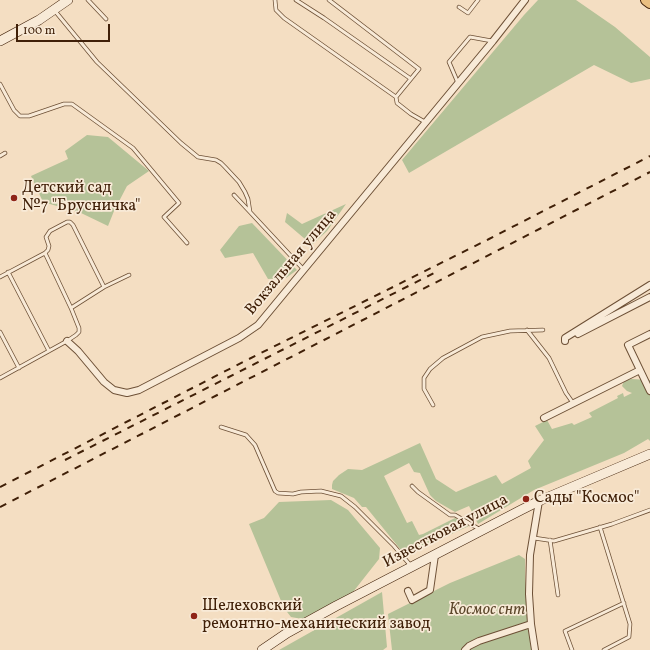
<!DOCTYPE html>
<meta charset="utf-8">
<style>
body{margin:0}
#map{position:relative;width:650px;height:650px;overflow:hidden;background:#f4dec2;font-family:Vollkorn,serif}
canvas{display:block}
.scale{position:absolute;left:16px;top:24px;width:94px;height:18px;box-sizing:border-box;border:2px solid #402008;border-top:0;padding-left:5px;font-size:12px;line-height:14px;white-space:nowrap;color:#402008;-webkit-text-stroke:3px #f8ead7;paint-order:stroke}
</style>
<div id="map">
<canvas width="650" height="650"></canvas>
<div class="scale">100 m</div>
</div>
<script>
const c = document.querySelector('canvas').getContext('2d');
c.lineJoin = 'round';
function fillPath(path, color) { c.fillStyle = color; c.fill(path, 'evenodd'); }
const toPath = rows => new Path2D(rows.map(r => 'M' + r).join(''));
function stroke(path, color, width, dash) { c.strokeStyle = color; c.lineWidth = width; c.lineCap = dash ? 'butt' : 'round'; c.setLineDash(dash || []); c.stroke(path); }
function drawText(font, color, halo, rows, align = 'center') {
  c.font = font + ' Vollkorn,serif'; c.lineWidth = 3.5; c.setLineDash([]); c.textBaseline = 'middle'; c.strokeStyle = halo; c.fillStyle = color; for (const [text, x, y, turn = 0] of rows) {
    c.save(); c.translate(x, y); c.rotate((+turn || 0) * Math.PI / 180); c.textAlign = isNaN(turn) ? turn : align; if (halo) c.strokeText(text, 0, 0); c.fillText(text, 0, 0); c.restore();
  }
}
fillPath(toPath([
 [538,0,576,0,615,27,650,57,650,79,631,83,594,65,409,173,402,160,524,15],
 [87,135,108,137,149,171,127,186,114,211,108,226,81,213,43,202,31,176,68,159,65,151],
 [346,204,327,231,312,245,285,222,287,213,302,224],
 [252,223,297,270,286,278,268,279,253,253,225,258,220,250,239,226],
 [631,379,650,380,650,441,648,439,624,453,534,490,478,524,469,506,455,512,436,501,430,495,420,473,414,472,409,463,384,476,407,523,412,521,419,535,423,534,455,518,469,526,405,555,366,507,362,507,354,498,332,489,332,485,333,481,339,475,348,469,362,470,420,443,436,479,456,492,496,475,502,484,531,468,528,461,544,440,535,426,547,420,552,429,572,423,574,425,592,417,589,413,618,398,617,396,623,393,624,397,632,393,627,391,622,386,624,381],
 [331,500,348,510,380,548,379,559,353,592,302,619,291,617,284,608,249,524,264,518,279,502],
 [519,555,525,559,525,579,531,650,392,650,388,614,450,583],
 [382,592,387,647,383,650,279,650]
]), '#b5c298');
const lane = toPath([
 [88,0,106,19],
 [275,0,276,10,284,18,396,97,419,69,329,0],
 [296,0,324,18,411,79],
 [459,7,468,13,478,0],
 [55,11,97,62,181,143,198,157,216,160,221,163,225,167,239,182,245,192,248,199,250,212,304,270],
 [458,83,449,62,470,37,492,41],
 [0,84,14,110,20,116,29,116,64,104,72,104,133,148,179,203,164,217,187,243],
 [396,97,397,103,411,114,425,122],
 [0,156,5,153],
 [234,195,250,212],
 [45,253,48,250,49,246,46,237,50,231,67,222,70,222,73,225,104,287,71,308],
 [8,272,49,351],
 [0,277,45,253,71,308,79,328,79,332,76,335,67,341,0,378],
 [104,287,129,275],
 [527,330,549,358,566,393,573,403],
 [0,332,19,368],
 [433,405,424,389,424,378,430,369,443,358,482,337,510,331,543,330],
 [221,427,246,435,255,445,275,491,278,493,293,494,301,492,321,491,341,496,355,507,394,546,411,566],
 [412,486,418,492,450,515,455,515,479,529],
 [600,527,630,624,629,637,604,650],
 [534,538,554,541,612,524,650,510],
 [550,540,558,595],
 [572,650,565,631,624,603]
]);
const street = toPath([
 [578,334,650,297],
 [650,334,628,345,650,391],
 [67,341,78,351,104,382,114,390,127,393,139,390,239,338,258,325,493,41,525,0],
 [565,341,565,338,650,285],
 [544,418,640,370],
 [408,591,412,600,430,590,435,555],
 [465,650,469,646,479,641,531,624],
 [535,650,531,624,529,594,530,555,539,501]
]);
const secondary = toPath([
 [0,41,39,20,68,0],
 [262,650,287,633,336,606,521,510,539,501,650,454]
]);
const primary = toPath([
 [646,0,650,3]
]);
stroke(lane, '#6d5036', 4.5);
stroke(street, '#6d5036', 8);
stroke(secondary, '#402008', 10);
stroke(primary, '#402008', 12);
stroke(lane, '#f8ead7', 3);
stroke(street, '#f8ead7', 6);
stroke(secondary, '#f8ead7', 9);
stroke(primary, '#eabf81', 10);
stroke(toPath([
 [65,460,438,271],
 [0,487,243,362,489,239,650,156],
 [0,507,650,172]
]), '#402008', 2, [7, 7]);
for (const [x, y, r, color] of [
 [14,198,4,"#8f2418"],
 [526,499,4,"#8f2418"],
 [194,616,4,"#8f2418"]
]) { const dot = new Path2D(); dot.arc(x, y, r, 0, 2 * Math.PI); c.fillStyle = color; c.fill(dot); stroke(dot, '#f8ead7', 1.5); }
drawText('16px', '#402008', '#f8ead7', [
 ["Детский сад",22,189],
 ["№7 \"Брусничка\"",22,207],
 ["Сады \"Космос\"",534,499],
 ["Шелеховский",202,607],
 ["ремонтно-механический завод",202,625]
], 'left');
drawText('16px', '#402008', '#f8ead7', [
 ["Вокзальная улица",292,263,-50],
 ["Известковая улица",446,532,-28]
]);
drawText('italic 16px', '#5d482c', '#f8ead7', [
 ["Космос снт",487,611]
]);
</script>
